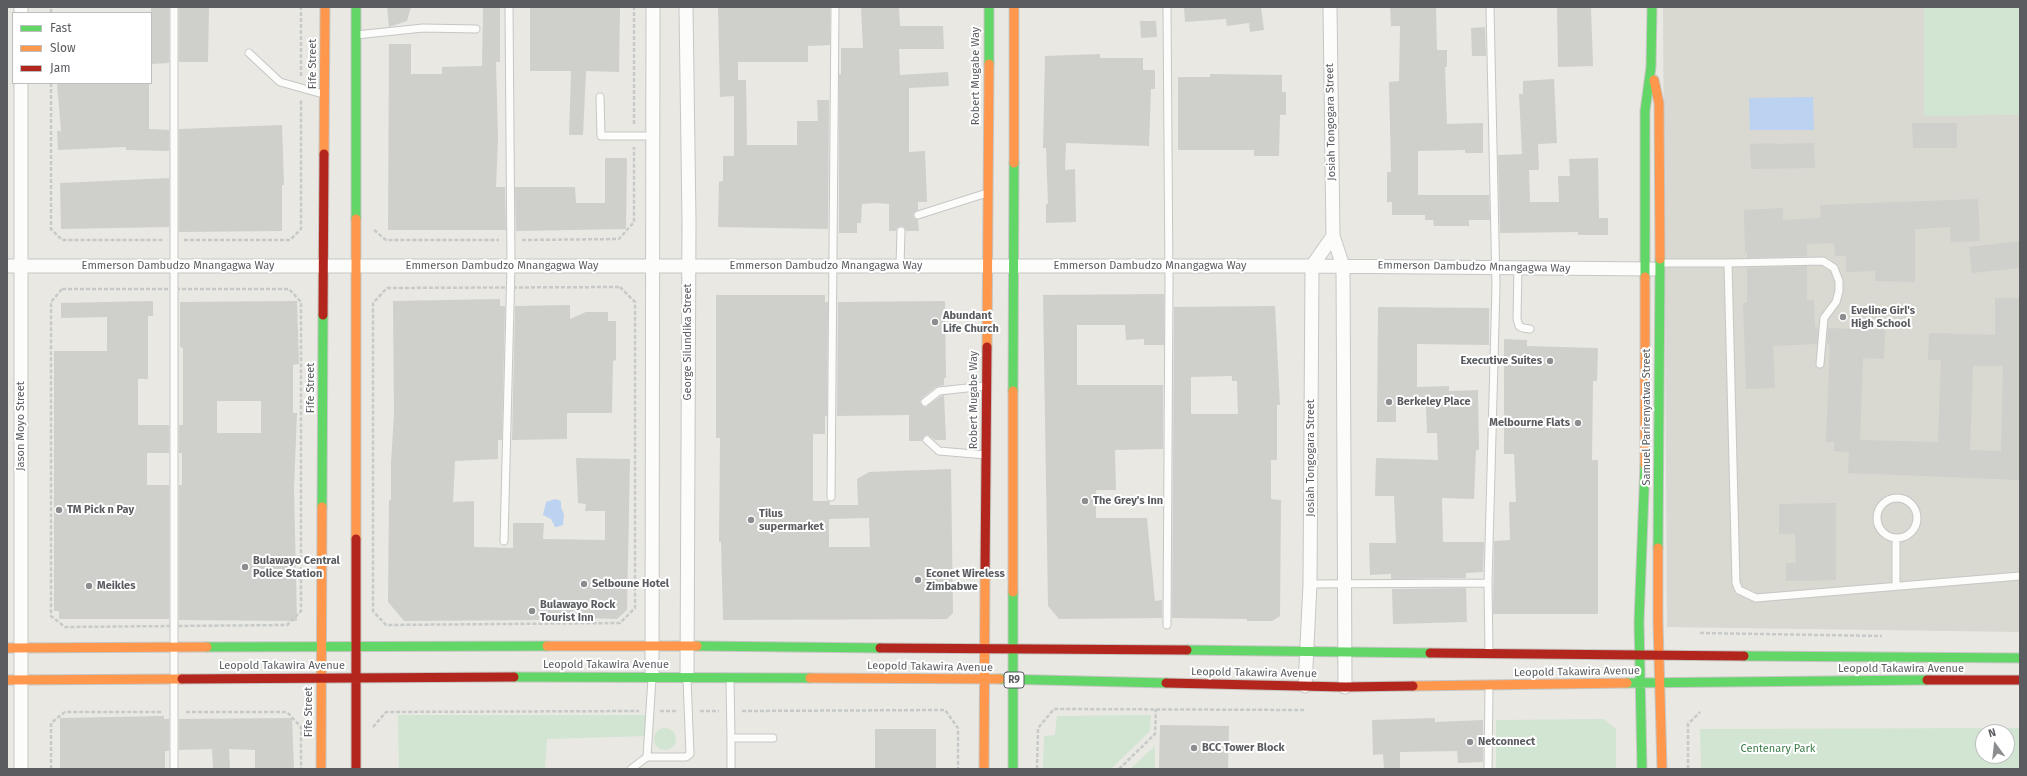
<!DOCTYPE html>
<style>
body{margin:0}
#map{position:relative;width:2027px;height:776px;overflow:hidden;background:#e9e8e3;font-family:"Fira Sans",sans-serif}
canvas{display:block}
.frame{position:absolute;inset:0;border:8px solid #5a5c60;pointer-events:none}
.legend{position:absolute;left:12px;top:12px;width:140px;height:72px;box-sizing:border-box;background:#fff;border:1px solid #bdbebf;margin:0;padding:5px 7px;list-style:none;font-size:12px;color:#5a5c60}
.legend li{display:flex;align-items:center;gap:8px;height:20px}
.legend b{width:20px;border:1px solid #bdbebf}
.north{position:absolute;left:1975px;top:724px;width:40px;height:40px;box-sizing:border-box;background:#fff;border:1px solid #bdbebf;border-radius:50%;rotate:345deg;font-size:11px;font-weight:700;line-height:16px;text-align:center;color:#5a5c60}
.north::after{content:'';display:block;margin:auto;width:14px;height:18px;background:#8c8d8e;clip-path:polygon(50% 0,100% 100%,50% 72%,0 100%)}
</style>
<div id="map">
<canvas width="2027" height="776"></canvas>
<div class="frame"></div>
<ul class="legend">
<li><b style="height:5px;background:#63d668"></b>Fast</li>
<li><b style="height:5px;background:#ff974d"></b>Slow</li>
<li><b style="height:5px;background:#b3261e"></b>Jam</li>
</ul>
<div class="north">N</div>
</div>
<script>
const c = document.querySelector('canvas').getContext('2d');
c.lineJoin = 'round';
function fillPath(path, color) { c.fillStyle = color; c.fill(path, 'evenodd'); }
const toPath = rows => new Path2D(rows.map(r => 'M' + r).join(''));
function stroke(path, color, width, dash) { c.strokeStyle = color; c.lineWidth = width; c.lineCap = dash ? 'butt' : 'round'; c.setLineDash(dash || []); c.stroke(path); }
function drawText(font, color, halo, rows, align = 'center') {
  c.font = font + ' "Fira Sans",sans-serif'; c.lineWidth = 4; c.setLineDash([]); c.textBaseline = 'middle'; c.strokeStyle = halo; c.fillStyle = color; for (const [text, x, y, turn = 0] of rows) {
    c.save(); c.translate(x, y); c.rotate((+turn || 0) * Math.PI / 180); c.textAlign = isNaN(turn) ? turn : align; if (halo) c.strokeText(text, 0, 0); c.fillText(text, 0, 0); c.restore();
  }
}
fillPath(toPath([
 [1663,7,2020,7,2020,632,1667,627]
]), '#d9d8d1');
fillPath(toPath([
 [1924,7,2020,7,2020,115,1924,116],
 [398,715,645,715,647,736,547,739,545,769,399,769],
 [1151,715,1150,731,1111,769,1043,769,1044,736,1055,735,1057,716],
 [1604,719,1616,729,1616,769,1496,769,1496,720],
 [2020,728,2020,769,1701,769,1700,729],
 [1983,732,2007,732,2007,756,1983,756],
 '654 739a11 11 0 1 1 22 0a11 11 0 1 1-22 0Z',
 [1155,746,1155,769,1130,769]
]), '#d2e4d2');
fillPath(toPath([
 [1813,97,1814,130,1750,130,1749,98],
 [555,499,561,501,561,507,564,515,563,525,557,527,555,527,551,519,543,515,546,502]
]), '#bbd2f0');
fillPath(toPath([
 [151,7,169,7,169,63,151,64],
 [179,7,209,7,208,62,179,62],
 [387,7,411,7,407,21,389,27],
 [483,7,500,7,500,62,496,62,498,139,496,187,505,187,506,230,388,230,389,44,411,44,411,74,442,74,442,67,482,66],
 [530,7,620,7,619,72,586,71,583,135,569,135,571,71,530,71],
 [718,7,830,7,830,45,808,46,808,62,738,62,738,80,746,80,747,145,797,145,797,121,818,121,817,100,829,100,828,229,718,227,719,182,723,181,723,156,734,156,734,96,720,97],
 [861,7,899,7,900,26,943,26,944,49,899,49,900,75,948,72,949,86,909,88,909,152,925,151,927,202,918,202,918,210,913,214,914,218,918,220,919,231,906,231,904,227,901,226,897,228,896,231,889,231,889,204,874,203,862,204,861,223,857,223,857,233,839,233,839,74,841,74,841,48,863,48],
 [1184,7,1261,7,1264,30,1250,32,1249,23,1227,26,1226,19,1185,22],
 [1390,7,1436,7,1437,50,1447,50,1447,67,1445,67,1447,124,1483,123,1483,153,1465,153,1465,150,1418,151,1418,195,1489,195,1490,220,1469,220,1469,226,1434,226,1433,220,1425,220,1425,215,1392,215,1392,202,1387,202,1387,172,1391,172,1389,82,1399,81,1400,26,1391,26],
 [1557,7,1591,7,1593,66,1558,67],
 [1140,21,1156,21,1157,37,1141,38],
 [1485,27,1486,56,1472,56,1471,28],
 [1100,54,1100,58,1143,58,1143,70,1155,70,1155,89,1151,89,1149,146,1066,143,1065,170,1075,169,1076,222,1046,223,1046,204,1048,204,1046,148,1043,148,1045,56],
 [1210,74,1282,75,1282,92,1286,92,1286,115,1280,115,1279,156,1254,156,1254,150,1178,150,1178,77,1210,77],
 [1554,79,1557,143,1538,144,1539,170,1529,170,1530,202,1559,202,1558,176,1570,176,1569,159,1598,158,1599,218,1608,218,1608,235,1578,235,1578,232,1500,233,1498,155,1522,154,1519,94,1523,94,1523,81],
 [57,83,149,83,149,129,169,130,169,151,126,150,126,147,58,150,57,131,61,131],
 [1912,123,1957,123,1957,148,1913,148],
 [282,125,284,185,282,185,282,231,179,232,179,129],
 [1774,143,1774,144,1814,143,1815,168,1751,169,1750,144],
 [605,158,627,158,626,229,516,231,515,187,575,187,576,203,605,203],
 [169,178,169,227,61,229,60,183],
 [1978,199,1980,241,1951,242,1950,227,1915,229,1915,282,1875,281,1875,271,1846,272,1846,256,1835,256,1834,243,1807,244,1807,256,1747,258,1747,252,1745,252,1744,210,1783,208,1783,220,1821,218,1820,205],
 [2020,241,2020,268,1972,273,1969,247],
 [1807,266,1807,300,1814,300,1815,327,1818,327,1817,344,1773,346,1775,388,1746,389,1743,303,1747,303,1747,268],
 [1164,294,1164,345,1144,345,1144,339,1126,340,1125,325,1077,325,1077,385,1163,385,1163,449,1115,450,1116,490,1096,490,1096,518,1147,518,1155,601,1162,600,1162,618,1059,619,1048,606,1043,295],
 [716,295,825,295,825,302,828,302,827,416,825,416,825,434,813,434,813,501,829,501,830,505,858,505,857,479,869,472,951,469,953,613,947,619,723,620,721,542,719,542,720,438,716,438],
 [869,518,870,547,829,547,829,519],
 [1995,298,2020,298,2020,480,1848,473,1849,452,1834,451,1834,442,1826,442,1830,344,1827,344,1828,328,1885,330,1884,359,1863,358,1860,440,1938,442,1941,360,1928,360,1929,333,1995,335],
 [1973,366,2003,366,2001,451,1970,450],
 [500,299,500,306,505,306,502,440,498,440,498,459,455,461,453,502,474,501,474,547,513,548,513,523,544,523,543,539,605,540,605,511,585,511,586,504,578,503,576,458,630,459,627,610,617,619,539,617,539,620,404,621,388,602,389,500,391,500,391,463,394,414,393,301],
 [153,301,153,316,148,316,148,379,138,379,138,425,169,425,169,453,147,453,147,485,169,485,169,619,59,619,59,611,54,611,54,351,107,351,107,317,61,318,61,303],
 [297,301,299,364,293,365,293,413,297,413,294,489,297,621,179,620,179,485,182,485,182,453,179,453,179,425,183,425,183,349,180,346,180,302],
 [217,401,261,401,261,433,217,433],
 [945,301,946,378,944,378,944,385,936,387,922,398,920,402,923,406,926,407,941,396,944,395,946,440,935,440,928,435,924,436,922,441,909,441,909,415,837,416,838,302],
 [570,305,570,319,586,312,608,312,608,321,616,321,616,360,613,361,612,413,567,413,567,439,512,440,515,306],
 [1275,306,1280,405,1277,405,1277,460,1271,460,1271,499,1281,500,1280,616,1272,621,1247,621,1247,619,1172,618,1174,307],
 [1232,376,1232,381,1237,381,1238,414,1191,414,1191,377],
 [1378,307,1489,308,1489,345,1417,344,1417,387,1449,386,1449,391,1478,390,1479,450,1476,450,1474,499,1442,498,1443,542,1484,542,1483,572,1466,573,1466,578,1391,579,1391,574,1370,575,1369,543,1396,543,1394,496,1375,496,1376,458,1438,460,1437,433,1427,433,1426,406,1396,407,1396,422,1377,422],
 [1504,339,1527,340,1527,346,1598,348,1597,381,1593,381,1592,460,1598,460,1598,614,1493,614,1494,541,1510,540,1509,502,1516,502,1514,454,1504,454],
 [1836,503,1836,580,1786,581,1786,563,1796,563,1795,534,1779,534,1779,504],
 [1466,588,1467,622,1393,624,1392,589],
 [164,716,164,719,169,719,169,751,165,751,165,769,60,769,60,718],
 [292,718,294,769,255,769,255,750,229,749,230,769,213,769,212,749,179,750,179,719],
 [1435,718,1435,722,1483,720,1483,762,1458,763,1457,751,1400,752,1400,769,1384,769,1383,754,1373,755,1372,720],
 [1160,725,1229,726,1228,769,1159,769],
 [875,729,936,729,936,769,875,769]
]), '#cfcfcc');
const lane = toPath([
 [356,35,423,28,476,29],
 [249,53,280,82,323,94],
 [600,97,601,136,652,136],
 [918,215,987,193],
 [1661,263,1728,263,1736,583,1739,590,1756,598,2020,576],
 [1728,263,1823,261,1834,268,1839,281,1839,291,1836,302,1824,318,1820,364],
 [900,266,901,231],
 [1518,267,1517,319,1519,326,1523,328,1530,329],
 [925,402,939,391,986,386],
 [927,440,939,451,986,455],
 [831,497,835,7],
 '1877 518a20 20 0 1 1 40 0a20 20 0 1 1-40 0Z',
 [504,541,511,266,509,7],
 [1310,584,1488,583],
 [1896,586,1896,538],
 [1167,625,1169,283,1167,7],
 [1489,652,1488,583,1496,286,1490,7],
 [730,679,731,738],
 [647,757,686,757,690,754,687,679],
 [174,769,174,7],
 [631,769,647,757,652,678],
 [731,769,731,738,773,738],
 [1488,769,1489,687]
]);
const street = toPath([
 [21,7,21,13],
 [686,7,689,221,687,677],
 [1330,7,1333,236,1343,266,1345,687],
 [7,266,1312,266,1653,269],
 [652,676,653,7],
 [1305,686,1310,584,1312,266,1333,236],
 [21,769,21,83]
]);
const fast = toPath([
 [356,7,356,219],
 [989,64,989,7],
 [1645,277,1645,111,1651,67,1652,7],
 [1013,391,1014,163],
 [322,507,323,315],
 [1658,548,1660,259],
 [697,646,880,648],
 [207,647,547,646],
 [1187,650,1430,653],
 [1744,656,2020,658],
 [514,677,810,678],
 [1000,679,1166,683],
 [1627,683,1927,680],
 [1013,769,1013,592],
 [1642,769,1639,622,1645,465]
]);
const slow = toPath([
 [1654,80,1659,103,1660,259],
 [324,154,325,7],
 [1014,163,1014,7],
 [356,219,356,539],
 [1645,277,1645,465],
 [987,347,989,64],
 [1658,548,1658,622,1662,769],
 [1013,592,1013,391],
 [547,646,697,646],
 [7,648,207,647],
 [810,678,1000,679],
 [7,680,182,679],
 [1413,686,1627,683],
 [321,769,322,507],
 [984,769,985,573]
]);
const jam = toPath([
 [323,315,324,154],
 [356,539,356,769],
 [985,573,987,347],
 [880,648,1187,650],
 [1430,653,1744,656],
 [182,679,514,677],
 [1927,680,2020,680],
 [1166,683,1345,687,1413,686]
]);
stroke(lane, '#c6c6c5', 9);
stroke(street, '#c6c6c5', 15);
stroke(fast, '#c5c5c3', 11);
stroke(slow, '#c5c5c3', 11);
stroke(jam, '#c5c5c3', 11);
stroke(toPath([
 [51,13,51,7],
 [301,76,301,7],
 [51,83,51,229,62,240,163,240],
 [634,124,634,7],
 [374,230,386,240,499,240],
 [184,240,290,240,301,229,301,99],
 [522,240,619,239,634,222,634,147],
 [620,287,635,302,635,608,620,623,386,625,373,611,373,303,387,288,620,287],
 [62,289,289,289,301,302,301,611,287,625,65,627,51,616,51,302,62,289],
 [1700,633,1882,636],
 [660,711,677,711],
 [700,711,719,711],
 [742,711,945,710,958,728,958,769],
 [186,712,287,712,301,727,301,769],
 [373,727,386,712,639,711],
 [51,769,51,723,65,712,163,712],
 [1037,769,1038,728,1054,709,1304,710],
 [1119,769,1155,734,1156,709],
 [1688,769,1688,724,1700,712]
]), '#c7cac8', 2.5, [4, 2]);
stroke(lane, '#fcfcfb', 7);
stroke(street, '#fcfcfb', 13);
stroke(fast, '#63d668', 9);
stroke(slow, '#ff974d', 9);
stroke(jam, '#b3261e', 9);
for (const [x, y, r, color] of [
 [1843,317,4,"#8c8d8e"],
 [935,322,4,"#8c8d8e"],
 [1550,361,4,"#8c8d8e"],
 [1389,402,4,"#8c8d8e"],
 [1578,423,4,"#8c8d8e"],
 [1085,501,4,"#8c8d8e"],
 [59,510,4,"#8c8d8e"],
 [751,520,4,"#8c8d8e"],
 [245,567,4,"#8c8d8e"],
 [918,580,4,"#8c8d8e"],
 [584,584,4,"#8c8d8e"],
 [89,586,4,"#8c8d8e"],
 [532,611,4,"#8c8d8e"],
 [1470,742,4,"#8c8d8e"],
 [1194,748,4,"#8c8d8e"]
]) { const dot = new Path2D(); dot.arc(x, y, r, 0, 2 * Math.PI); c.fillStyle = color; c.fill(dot); stroke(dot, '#fff', 1.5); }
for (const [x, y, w] of [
 [1014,680,20]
]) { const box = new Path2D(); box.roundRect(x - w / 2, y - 8, w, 16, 3); c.fillStyle = '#fff'; c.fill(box); stroke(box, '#5a5c60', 1); }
drawText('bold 10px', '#5a5c60', null, [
 ["R9",1014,680]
]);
drawText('11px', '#5a5c60', '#fff', [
 ["Fife Street",313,64,-90],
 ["Robert Mugabe Way",976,76,-90],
 ["Josiah Tongogara Street",1331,122,-91],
 ["Emmerson Dambudzo Mnangagwa Way",178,266],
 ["Emmerson Dambudzo Mnangagwa Way",502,266],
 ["Emmerson Dambudzo Mnangagwa Way",826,266],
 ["Emmerson Dambudzo Mnangagwa Way",1150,266],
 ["Emmerson Dambudzo Mnangagwa Way",1474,267,1],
 ["George Silundika Street",688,342,-90],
 ["Fife Street",311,388,-90],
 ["Robert Mugabe Way",974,400,-90],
 ["Samuel Parirenyatwa Street",1647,417,-90],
 ["Jason Moyo Street",21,426,-90],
 ["Josiah Tongogara Street",1311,458,-90],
 ["Leopold Takawira Avenue",606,665],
 ["Leopold Takawira Avenue",282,666],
 ["Leopold Takawira Avenue",930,667,1],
 ["Leopold Takawira Avenue",1901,669],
 ["Leopold Takawira Avenue",1577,672,-1],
 ["Leopold Takawira Avenue",1254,673,1],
 ["Fife Street",309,712,-90]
]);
drawText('bold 11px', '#5a5c60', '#fff', [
 ["Eveline Girl's",1851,311],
 ["High School",1851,324],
 ["Abundant",943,316],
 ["Life Church",943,329],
 ["Executive Suites",1542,361,"right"],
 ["Berkeley Place",1397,402],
 ["Melbourne Flats",1570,423,"right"],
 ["The Grey's Inn",1093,501],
 ["TM Pick n Pay",67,510],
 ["Tilus",759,514],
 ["supermarket",759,527],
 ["Bulawayo Central",253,561],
 ["Police Station",253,574],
 ["Econet Wireless",926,574],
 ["Zimbabwe",926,587],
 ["Selboune Hotel",592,584],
 ["Meikles",97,586],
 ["Bulawayo Rock",540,605],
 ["Tourist Inn",540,618],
 ["Netconnect",1478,742],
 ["BCC Tower Block",1202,748]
], 'left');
drawText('11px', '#3c7c48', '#fff', [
 ["Centenary Park",1778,749]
]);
</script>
